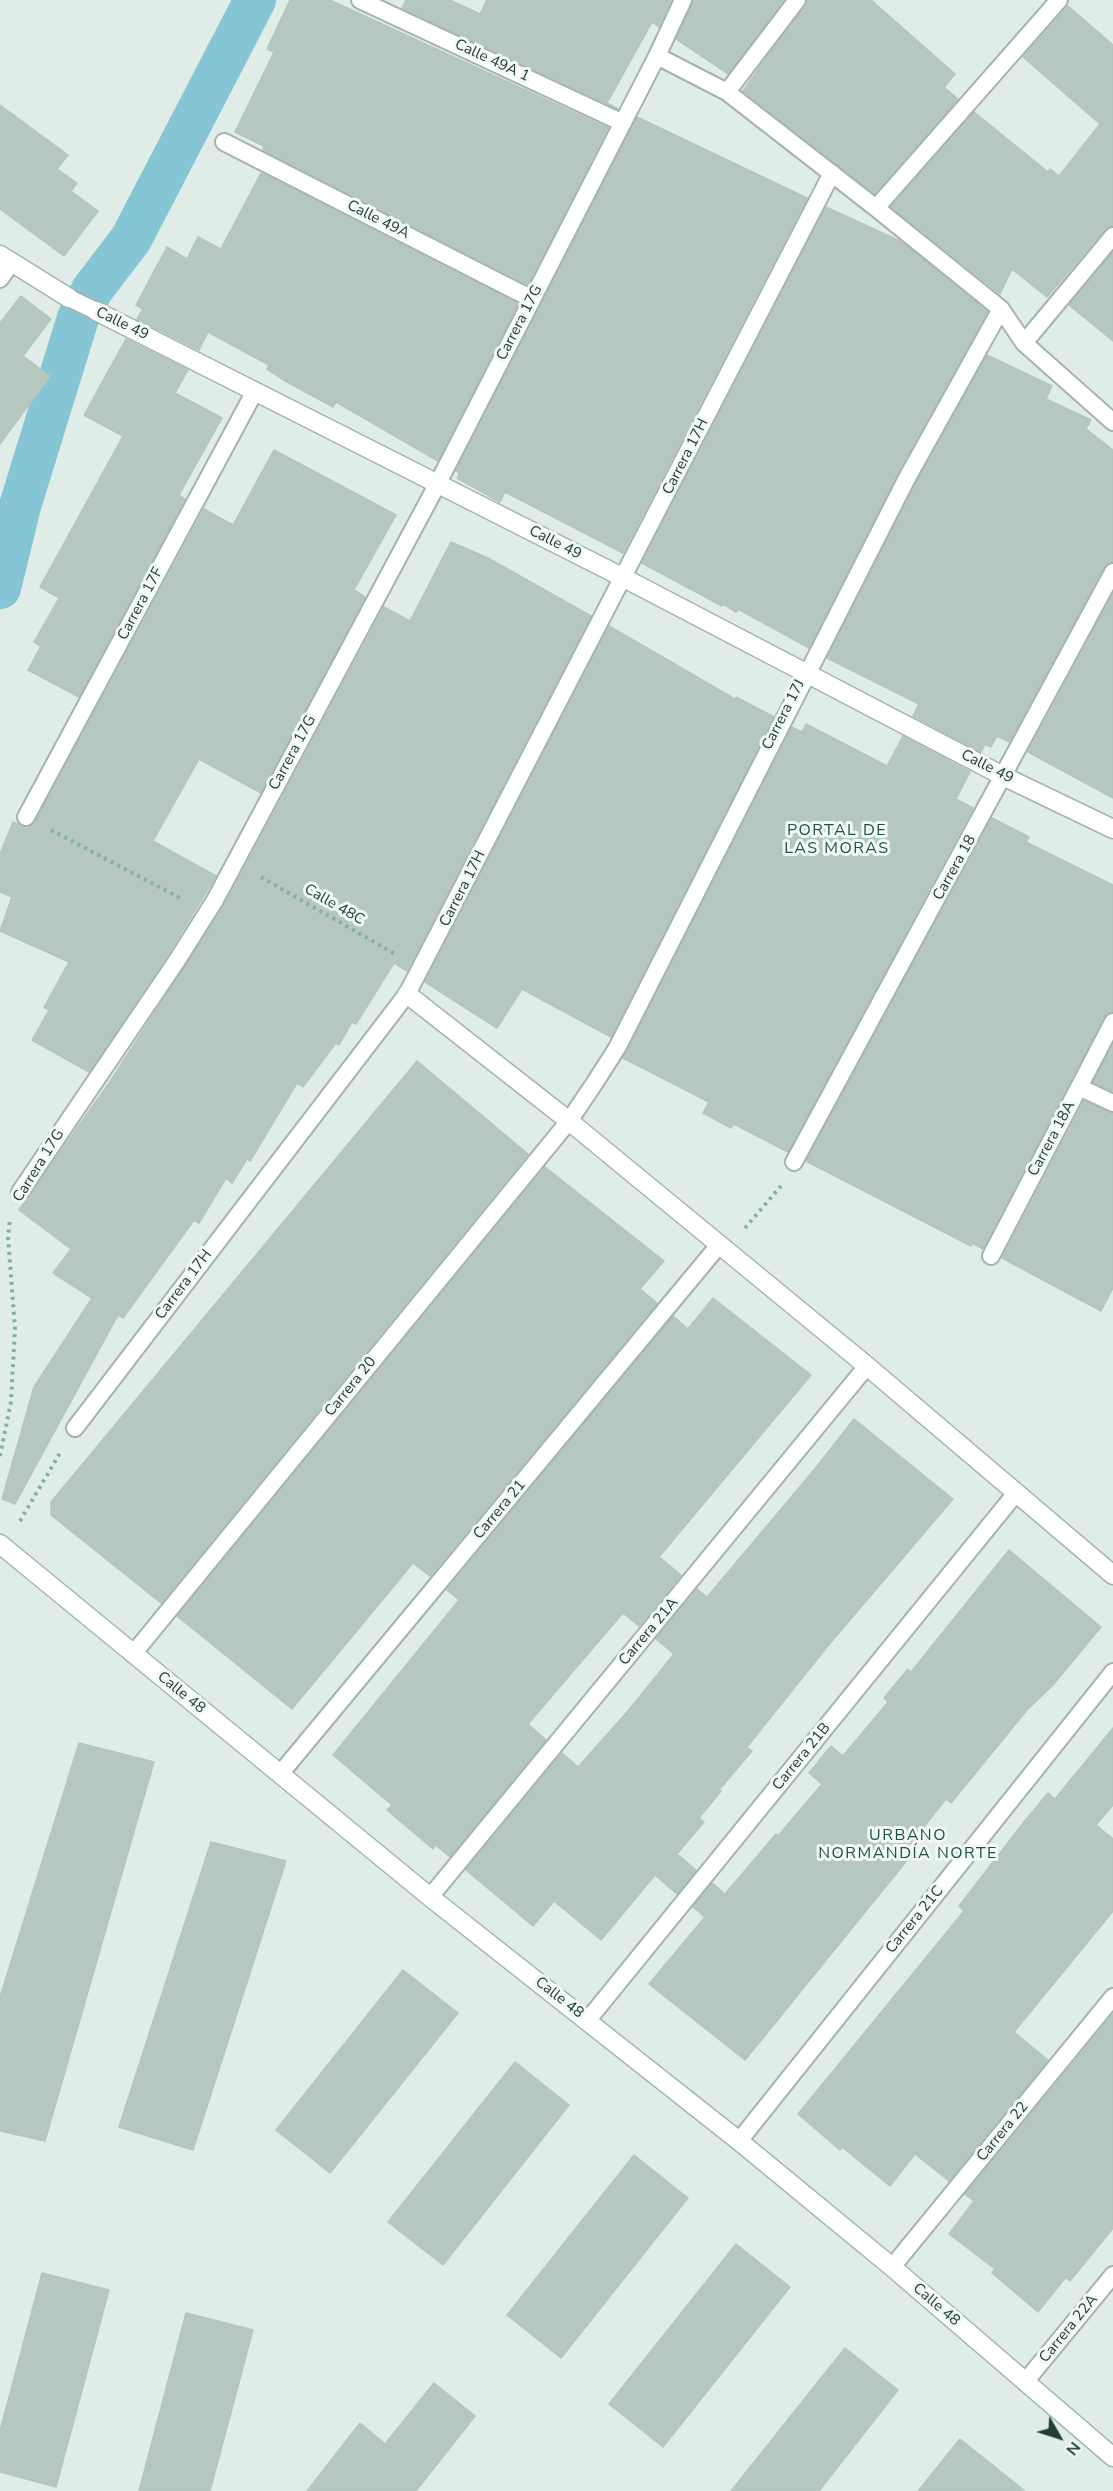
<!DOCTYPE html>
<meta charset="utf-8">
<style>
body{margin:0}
#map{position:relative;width:1113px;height:2491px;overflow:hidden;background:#e0ece7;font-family:"Nunito Sans",sans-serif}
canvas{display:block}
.north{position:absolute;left:1029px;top:2407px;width:60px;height:60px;-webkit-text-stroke:4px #f1f8f5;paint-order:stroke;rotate:129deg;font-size:16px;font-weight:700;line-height:24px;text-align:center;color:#203e37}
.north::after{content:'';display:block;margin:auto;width:21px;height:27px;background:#203e37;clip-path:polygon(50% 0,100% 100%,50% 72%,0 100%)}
</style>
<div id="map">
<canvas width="1113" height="2491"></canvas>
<div class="north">N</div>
</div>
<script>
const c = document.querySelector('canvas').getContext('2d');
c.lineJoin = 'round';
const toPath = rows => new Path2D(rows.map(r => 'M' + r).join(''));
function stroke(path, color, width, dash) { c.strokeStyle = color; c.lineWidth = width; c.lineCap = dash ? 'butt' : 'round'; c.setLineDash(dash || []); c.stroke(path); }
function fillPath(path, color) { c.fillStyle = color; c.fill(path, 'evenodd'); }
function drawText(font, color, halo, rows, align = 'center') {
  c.font = font + ' "Nunito Sans",sans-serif'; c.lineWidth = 6; c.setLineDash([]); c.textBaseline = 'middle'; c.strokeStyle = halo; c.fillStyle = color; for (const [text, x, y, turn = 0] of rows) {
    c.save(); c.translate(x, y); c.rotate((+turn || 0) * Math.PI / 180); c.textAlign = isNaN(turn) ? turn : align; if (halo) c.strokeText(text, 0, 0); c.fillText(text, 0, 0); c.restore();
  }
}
stroke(toPath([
 [0,588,20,506,78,318,92,290,131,239,255,0]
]), '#85c5d4', 42);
const building = toPath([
 [290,0,330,0,608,128,528,285,263,150,264,146,235,132,274,52,267,49,290,0],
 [406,0,450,0,480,14,487,0,671,0,659,27,652,22,607,103,618,109,402,8,406,0],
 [693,0,784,0,728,74,676,39,693,0],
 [807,0,871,0,955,74,944,87,958,99,875,194,743,91,807,0],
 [1068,6,1113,45,1113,226,1105,229,1047,297,1012,269,1000,294,891,207,974,112,1048,172,1050,169,1059,176,1100,124,1023,57,1068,6],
 [0,105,68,155,57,169,77,183,71,191,98,211,64,256,0,209,0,105],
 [637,117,807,198,623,553,505,492,500,502,457,478,460,473,456,471,637,117],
 [261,173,518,304,438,461,336,402,333,407,287,382,267,369,269,365,208,332,199,350,137,319,143,309,136,305,167,247,187,259,198,237,221,249,261,173],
 [826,207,902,242,988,312,898,473,809,648,738,609,736,612,723,604,722,606,642,563,826,207],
 [1113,252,1113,341,1069,305,1113,252],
 [21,296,51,319,23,356,50,376,0,444,0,323,21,296],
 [126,339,188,370,175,393,222,418,179,495,185,499,79,697,28,670,41,646,34,642,59,598,40,587,123,436,84,415,126,339],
 [987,355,1052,386,1046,399,1091,420,1086,429,1113,450,1113,562,1104,567,1009,742,997,736,991,747,985,744,981,752,913,716,919,704,827,658,916,483,987,355],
 [274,450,396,515,354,590,365,597,261,793,199,759,153,841,216,876,167,956,89,1072,32,1040,49,1010,44,1007,69,962,0,931,12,897,0,892,0,854,13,822,28,828,35,822,204,509,233,525,274,450],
 [451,542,488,558,591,616,407,971,394,963,356,1024,352,1022,339,1045,336,1043,303,1087,297,1083,250,1161,247,1159,232,1183,226,1178,199,1223,194,1220,123,1318,118,1315,15,1504,2,1499,34,1387,92,1298,53,1273,71,1249,19,1210,109,1083,224,906,384,607,410,621,451,542],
 [1113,594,1113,798,1028,752,1113,594],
 [609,626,735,699,736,697,774,717,611,1037,522,989,497,1028,425,982,609,626],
 [806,724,887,766,903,736,970,772,956,799,973,808,788,1152,734,1124,731,1128,703,1113,709,1102,623,1058,792,727,802,732,806,724],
 [992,818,1029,837,1026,842,1113,885,1113,1012,1104,1017,983,1249,972,1243,971,1246,806,1161,992,818],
 [1113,1045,1113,1091,1093,1082,1113,1045],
 [417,1061,528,1154,161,1603,51,1515,51,1502,417,1061],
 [1084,1101,1113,1113,1113,1288,1101,1311,1002,1258,1084,1101],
 [545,1167,664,1261,640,1289,657,1303,430,1576,413,1563,292,1709,177,1616,545,1167],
 [713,1298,811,1375,659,1557,681,1575,639,1626,623,1613,528,1724,546,1740,450,1857,436,1845,433,1849,387,1810,392,1805,333,1755,459,1600,447,1590,673,1316,688,1329,713,1298],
 [854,1419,953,1499,827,1647,747,1747,752,1751,719,1790,721,1791,699,1818,704,1822,677,1854,696,1870,677,1894,655,1875,601,1940,554,1901,533,1926,466,1870,562,1753,578,1767,628,1711,674,1654,656,1639,697,1589,707,1597,814,1470,854,1419],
 [1009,1550,1101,1627,1053,1685,1027,1710,951,1803,946,1799,903,1853,909,1858,745,2060,649,1984,705,1917,693,1907,712,1883,725,1894,776,1834,778,1836,822,1784,809,1773,831,1746,843,1756,888,1702,884,1698,908,1669,911,1672,1009,1550],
 [1113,1728,1113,1805,1096,1825,1113,1839,1113,1911,1014,2032,1048,2060,949,2181,915,2154,890,2186,842,2147,840,2150,798,2114,964,1911,959,1906,1024,1822,1048,1793,1055,1799,1113,1728],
 [79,1743,154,1762,45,2141,0,2131,0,1997,79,1743],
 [211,1842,286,1861,193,2150,119,2127,211,1842],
 [403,1970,458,2013,330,2173,276,2130,403,1970],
 [1113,2014,1113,2228,1070,2281,1066,2277,1038,2312,992,2273,995,2269,949,2234,974,2201,965,2194,1113,2014],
 [515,2062,569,2105,443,2265,388,2222,515,2062],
 [634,2155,688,2198,561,2358,507,2315,634,2155],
 [736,2244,790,2287,663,2447,609,2404,736,2244],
 [42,2273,109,2290,56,2487,0,2472,0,2431,42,2273],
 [186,2313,253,2330,210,2491,139,2491,186,2313],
 [845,2348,898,2390,819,2491,731,2491,845,2348],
 [434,2383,475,2416,416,2491,307,2491,360,2423,385,2444,434,2383],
 [960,2439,1025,2491,918,2491,960,2439]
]);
fillPath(building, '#b6c7c0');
stroke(building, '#b3c6bf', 1.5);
const lane = toPath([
 [360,0,623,123],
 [657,56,727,92,876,208,1001,309,1024,343,1113,422],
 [727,92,797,0],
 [224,142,532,299],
 [876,208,1059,0],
 [0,279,12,262],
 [69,298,96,311],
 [1024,343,1113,236],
 [26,817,255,391],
 [1079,1087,1113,1103],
 [794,1162,1113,572],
 [20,1192,176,962,215,900,438,483,657,56,683,0],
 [991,1256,1113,1022],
 [75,1428,407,994,832,173],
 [133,1654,569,1121,594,1084,617,1048,907,478,1001,309],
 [280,1774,719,1245],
 [430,1897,867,1366],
 [587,2021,1016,1493],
 [739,2141,1113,1672],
 [892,2267,1113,1997],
 [1025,2382,1113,2275]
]);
const street = toPath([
 [0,255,69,298],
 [96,311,624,578,1005,777,1113,829],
 [407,994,569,1121,867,1366,1113,1575]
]);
const secondary = toPath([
 [0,1544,430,1897,739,2141,892,2267,1113,2457]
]);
stroke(lane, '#a3b4af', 20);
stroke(street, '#a3b4af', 21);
stroke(secondary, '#9eb8b0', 21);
stroke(toPath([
 [51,830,182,899],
 [261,877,395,954],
 [745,1228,781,1186],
 [0,1456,11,1402,15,1328,8,1237,10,1219],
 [20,1521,60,1453]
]), '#7fb2a4', 4, [3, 4.5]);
stroke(lane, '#fff', 16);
stroke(street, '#fff', 18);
stroke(secondary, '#fff', 18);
drawText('15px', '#203e37', '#f1f8f5', [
 ["Calle 49A 1",492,61,25],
 ["Calle 49A",378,220,27],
 ["Carrera 17G",520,323,-63],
 ["Calle 49",122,324,26],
 ["Carrera 17H",686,457,-63],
 ["Calle 49",555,543,27],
 ["Carrera 17F",141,604,-62],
 ["Carrera 17J",784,715,-63],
 ["Carrera 17G",293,753,-62],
 ["Calle 49",987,767,27],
 ["Carrera 18",955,868,-61],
 ["Carrera 17H",463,889,-63],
 ["Calle 48C",334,905,30],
 ["Carrera 18A",1052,1139,-62],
 ["Carrera 17G",39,1166,-58],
 ["Carrera 17H",184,1285,-53],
 ["Carrera 20",351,1387,-51],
 ["Carrera 21",500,1510,-50],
 ["Carrera 21A",649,1632,-50],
 ["Calle 48",181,1693,39],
 ["Carrera 21B",802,1757,-51],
 ["Carrera 21C",915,1920,-51],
 ["Calle 48",559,1998,38],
 ["Carrera 22",1003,2132,-51],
 ["Calle 48",936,2305,41],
 ["Carrera 22A",1069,2329,-51]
]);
c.letterSpacing = '1.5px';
drawText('16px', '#1b5146', '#f1f8f5', [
 ["PORTAL DE",837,831],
 ["LAS MORAS",837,849],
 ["URBANO",908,1836],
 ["NORMANDÍA NORTE",908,1854]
]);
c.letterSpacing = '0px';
</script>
